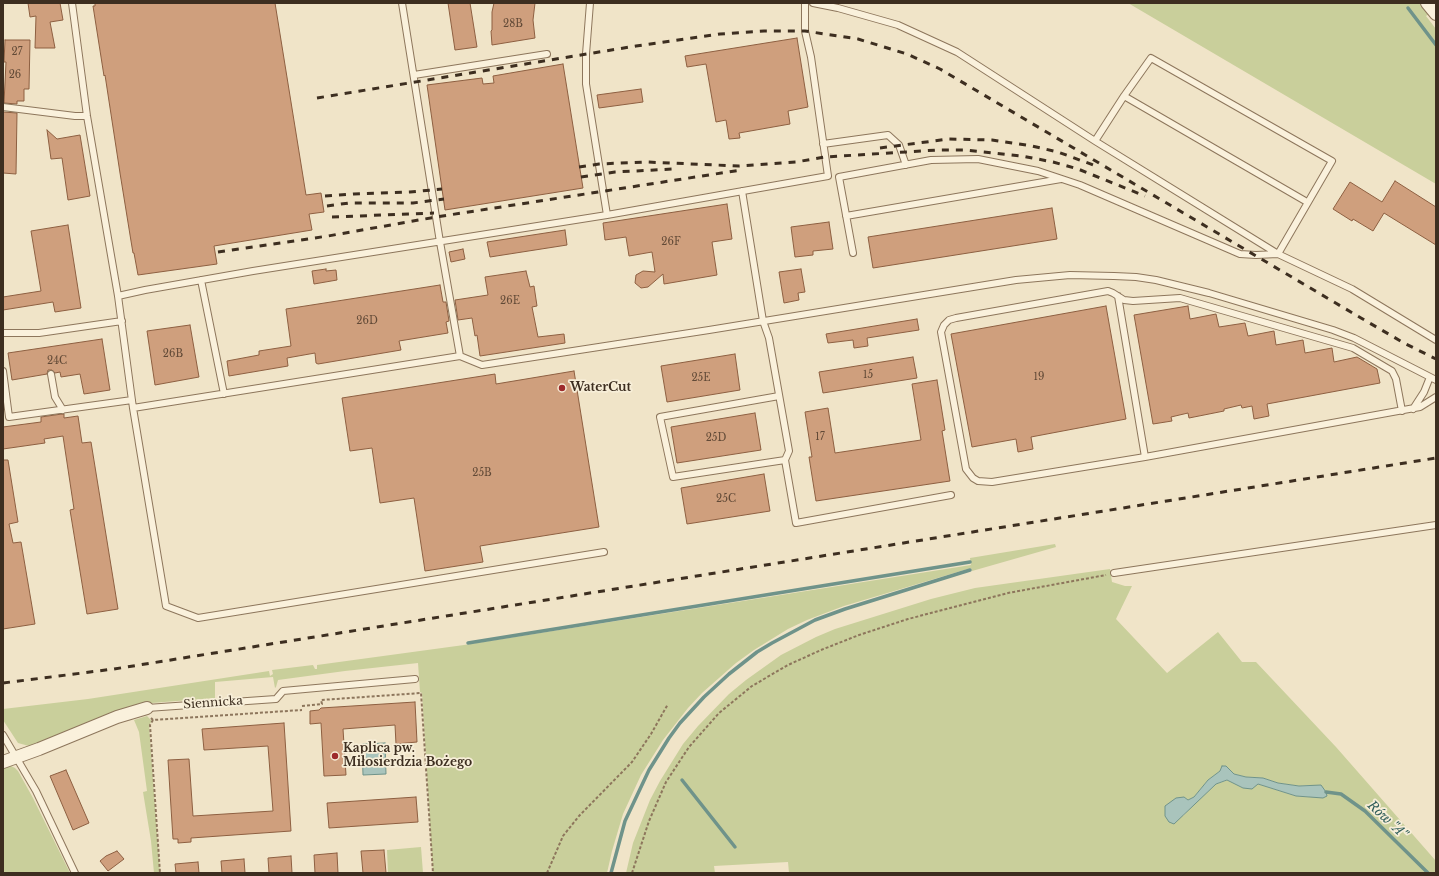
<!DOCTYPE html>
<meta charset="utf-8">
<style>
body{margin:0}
#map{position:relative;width:1439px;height:876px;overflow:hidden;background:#f0e4c8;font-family:"Libre Baskerville",serif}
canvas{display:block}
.frame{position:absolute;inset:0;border:4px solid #3d2e20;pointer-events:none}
</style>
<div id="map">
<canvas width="1439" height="876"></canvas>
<div class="frame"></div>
</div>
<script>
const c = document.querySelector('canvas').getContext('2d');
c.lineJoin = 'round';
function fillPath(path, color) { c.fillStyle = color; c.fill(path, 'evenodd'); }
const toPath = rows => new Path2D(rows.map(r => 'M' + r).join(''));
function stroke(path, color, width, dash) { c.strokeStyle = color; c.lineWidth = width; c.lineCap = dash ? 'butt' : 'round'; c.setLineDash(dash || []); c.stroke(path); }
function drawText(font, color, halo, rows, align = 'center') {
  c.font = font + ' "Libre Baskerville",serif'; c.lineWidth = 3.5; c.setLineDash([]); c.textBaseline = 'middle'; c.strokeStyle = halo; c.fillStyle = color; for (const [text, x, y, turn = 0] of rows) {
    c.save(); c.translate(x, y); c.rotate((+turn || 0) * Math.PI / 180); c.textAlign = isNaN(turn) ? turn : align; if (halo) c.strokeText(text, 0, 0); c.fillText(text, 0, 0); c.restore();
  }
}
fillPath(toPath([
 [1128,3,1420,3,1429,14,1426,16,1436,29,1436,184],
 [1055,544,1056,547,972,571,971,568,844,606,807,620,788,629,754,650,736,663,702,693,688,708,663,740,641,775,623,814,612,851,607,873,433,873,422,693,420,692,418,663,345,671,278,680,276,687,275,688,273,677,215,682,215,698,139,704,105,715,37,744,29,746,18,743,3,720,3,709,88,699,269,671,270,676,273,674,272,670,313,665,315,669,317,669,317,665,464,645,971,565,970,558],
 [1110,569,1112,582,1125,586,1132,586,1116,619,1167,673,1218,632,1242,662,1256,662,1336,747,1436,861,1436,873,789,873,788,862,714,866,715,873,626,873,633,843,650,800,660,781,683,744,698,726,729,694,746,680,781,655,816,637,835,629,931,599,975,588],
 [1222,766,1226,766,1234,774,1246,777,1263,778,1278,783,1299,786,1311,785,1309,797,1296,796,1258,784,1243,788,1228,780,1216,784,1195,803,1183,816,1184,797,1188,800,1194,797,1208,780,1220,771],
 [147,716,152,721,149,725,160,873,154,873,151,841,143,792,147,791,139,732,134,720],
 [11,766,15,768,18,771,33,798,70,873,3,873,3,768],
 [421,847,423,873,388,873,387,850]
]), '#c9cf9b');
const water = toPath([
 [385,743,386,774,363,775,362,744,385,743],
 [1222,766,1226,766,1234,774,1246,777,1263,778,1278,783,1299,786,1321,785,1326,792,1327,796,1323,798,1296,796,1258,784,1252,789,1243,788,1227,780,1216,784,1174,824,1169,822,1165,816,1165,806,1176,798,1184,797,1188,800,1194,797,1208,780,1220,771,1222,766]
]);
fillPath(water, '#a9c4bc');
stroke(water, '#6f938a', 1);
stroke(toPath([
 [1408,8,1436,45],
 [468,643,970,562],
 [682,780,735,847],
 [1326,792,1341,794,1365,811,1428,873],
 [611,873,625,821,649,770,669,738,680,723,704,697,729,674,757,652,772,643,815,620,845,609,970,570]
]), '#6f938a', 3.5);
const building = toPath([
 [28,3,60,3,63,20,50,22,55,48,35,48,36,16,30,17,28,3],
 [95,3,275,3,306,195,321,193,324,212,309,214,312,230,214,246,217,264,138,275,134,253,133,253,131,241,120,173,105,75,104,76,93,6,95,6,95,3],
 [448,3,470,3,477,47,455,50,448,3],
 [494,3,535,3,533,20,535,38,492,45,491,31,492,30,492,12,494,3],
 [797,38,808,107,788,111,790,124,739,133,740,138,729,139,726,120,716,122,706,64,687,67,685,56,797,38],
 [5,40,30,40,29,89,24,89,24,101,17,101,17,104,4,103,6,62,4,62,5,40],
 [563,64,583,188,445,210,427,85,482,78,483,84,494,83,493,76,563,64],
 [641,89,643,102,599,108,597,95,641,89],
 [3,112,17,113,16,174,3,173,3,112],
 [47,130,57,139,80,135,90,196,68,200,62,158,51,159,47,130],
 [1395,181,1436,207,1436,245,1384,213,1373,231,1353,219,1352,221,1333,209,1350,182,1382,202,1395,181],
 [727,204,732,239,712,242,717,275,664,284,663,274,648,287,641,288,635,283,636,275,643,271,655,272,652,252,629,256,626,237,605,240,603,223,727,204],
 [1052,208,1057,239,873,268,868,237,1052,208],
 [829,222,833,249,813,251,813,255,795,257,791,227,829,222],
 [68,225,81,308,55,312,53,302,3,310,3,297,41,291,31,231,68,225],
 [565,230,567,245,490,257,487,242,565,230],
 [463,249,465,259,451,262,449,252,463,249],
 [326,269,326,271,336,270,337,280,314,284,312,271,326,269],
 [801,269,805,292,798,293,799,300,784,303,779,272,801,269],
 [526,271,530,287,534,286,537,306,532,307,538,337,564,334,565,343,480,356,477,335,475,336,472,318,458,320,455,300,488,295,485,277,526,271],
 [440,285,443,302,446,302,449,321,446,322,448,333,399,341,401,350,318,364,316,363,315,353,287,358,288,366,229,376,227,361,259,355,259,351,291,346,286,309,440,285],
 [1106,306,1126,419,1031,437,1033,449,1018,452,1016,439,972,447,951,334,1106,306],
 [1188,306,1190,319,1216,314,1219,327,1245,323,1248,336,1274,331,1276,345,1303,340,1305,353,1332,348,1334,362,1357,357,1377,369,1380,383,1267,404,1269,416,1254,419,1252,406,1242,408,1241,405,1224,409,1224,411,1189,418,1188,413,1171,417,1172,421,1153,424,1134,315,1188,306],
 [917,319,919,330,867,338,868,346,854,348,853,340,828,343,826,334,917,319],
 [190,325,199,377,155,385,147,331,190,325],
 [102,339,110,390,84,394,80,374,61,377,60,372,55,373,52,370,48,370,47,374,12,380,8,353,102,339],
 [735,354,740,390,667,402,661,366,735,354],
 [913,357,917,378,823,393,819,372,913,357],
 [574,371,599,527,480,546,483,562,425,571,414,498,380,503,372,448,350,451,342,398,495,374,496,384,574,371],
 [937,380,945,430,942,431,950,481,816,501,809,457,812,457,805,412,828,408,835,453,921,440,912,384,937,380],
 [755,413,761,450,677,463,671,427,755,413],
 [62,414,64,414,64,418,78,416,82,443,91,442,118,609,87,614,70,510,74,509,63,436,44,439,45,443,3,449,3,427,41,422,41,417,62,414],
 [3,460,8,460,18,522,9,524,13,543,21,542,35,624,3,629,3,460],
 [764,474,770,511,687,524,681,488,764,474],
 [415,702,417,742,396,744,395,725,343,729,346,775,324,776,321,723,310,724,310,711,319,710,321,708,415,702],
 [284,723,291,831,191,838,191,842,178,843,178,839,173,839,168,760,189,759,193,816,273,811,268,746,204,750,202,729,284,723],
 [66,770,89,823,73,830,50,776,66,770],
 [416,797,418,822,329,828,327,803,416,797],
 [384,850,386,873,363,873,361,851,384,850],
 [117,851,124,859,108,871,100,861,106,856,117,851],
 [337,853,338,873,315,873,314,855,337,853],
 [291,856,292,873,269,873,268,858,291,856],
 [244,859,245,873,222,873,221,861,244,859],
 [198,862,199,873,176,873,175,864,198,862]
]);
fillPath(building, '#cf9f7d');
stroke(building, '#8d5f41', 1);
const lane = toPath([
 [72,3,87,116,118,296,133,408,166,606,198,618,604,552],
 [402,3,440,242,460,356],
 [590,3,586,54,586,84,607,215],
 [813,3,838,8,898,25,957,52,1095,141,1278,254],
 [414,75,547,54],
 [1124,96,1151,58,1332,161,1278,254,1352,289,1436,340],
 [3,107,75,116,87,116],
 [1095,141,1124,96,1307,202],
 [823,144,888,135,899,145,906,165],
 [742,191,763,321,769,338,789,451,785,460,796,523,951,495],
 [846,216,1061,179],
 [853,253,839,177,931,160,978,159,1038,171,1080,185,1240,254,1256,255,1278,254],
 [201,280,224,394],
 [118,296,145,290,253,271,607,215,828,176,811,57,805,31,805,3],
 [1118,296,1145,457],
 [3,333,39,333,122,321],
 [3,371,9,417,132,400],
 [51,374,55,397,63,410],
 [779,396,660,417,673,477,785,460],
 [133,408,460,356,482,365,709,330,1016,280,1070,275,1114,276,1136,277,1156,280,1209,293,1333,330,1354,338,1436,380],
 [1413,409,1424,392,1430,377],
 [1402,411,1396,379,1392,371,1353,348,1180,298,1133,301,1124,300,1113,293,1108,291,956,318,949,320,944,325,941,332,966,469,973,478,978,481,992,482,1145,457,1420,407,1436,397],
 [1114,573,1436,525],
 [147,708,276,699,283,691,415,679],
 [3,735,36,791,75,873]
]);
const street = toPath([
 [1427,3,1436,14],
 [3,762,39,749,117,717,147,708]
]);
stroke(lane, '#8d765c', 8);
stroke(street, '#8d765c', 14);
stroke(toPath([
 [302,706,322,704,321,700,421,693,433,873],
 [151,718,153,720,302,710],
 [153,720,150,725,160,873],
 [547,873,563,836,579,816,632,762,651,734,668,704],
 [632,873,649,821,666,782,689,747,719,713,752,686,788,665,821,650,859,635,908,619,1008,593,1106,575]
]), '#8d765c', 2, [3, 2]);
stroke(lane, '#faf1dc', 6);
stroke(street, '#faf1dc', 12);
stroke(toPath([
 [317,98,636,46,720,34,764,31,805,31,858,39,907,54,940,69,1361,318,1404,343,1436,359],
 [880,148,949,139,992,140,1032,146,1058,152,1096,166],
 [579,167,599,164,646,162,739,166,796,162,825,157,937,150,965,150,1022,156,1053,162,1078,169,1145,196],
 [581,177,615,172,673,169],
 [325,196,354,194,410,192,442,189],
 [327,206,349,203,413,203,444,199],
 [332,217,434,213],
 [218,252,328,236,436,217,741,170],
 [3,683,114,669,1436,458]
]), '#3d2e20', 3, [7, 7]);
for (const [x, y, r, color] of [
 [562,388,4,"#9e2a2b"],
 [335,756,4,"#9e2a2b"]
]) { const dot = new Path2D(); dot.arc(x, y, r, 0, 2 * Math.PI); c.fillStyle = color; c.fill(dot); stroke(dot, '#f7eed8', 1.5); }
drawText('10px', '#624a37', null, [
 ["28B",513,24],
 ["27",17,52],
 ["26",15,75],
 ["26F",671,242],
 ["26E",510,301],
 ["26D",367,321],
 ["26B",173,354],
 ["24C",57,361],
 ["15",868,375],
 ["19",1039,377],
 ["25E",701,378],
 ["17",820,437],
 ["25D",716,438],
 ["25B",482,473],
 ["25C",726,499]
]);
drawText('bold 12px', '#3d2e20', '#f7eed8', [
 ["WaterCut",570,388],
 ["Kaplica pw.",343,749],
 ["Miłosierdzia Bożego",343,763]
], 'left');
drawText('12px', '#3d2e20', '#f7eed8', [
 ["Siennicka",213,703,-4]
]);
drawText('italic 13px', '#2f5d5a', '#f7eed8', [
 ["Rów \"A\"",1387,820,43]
]);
</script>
